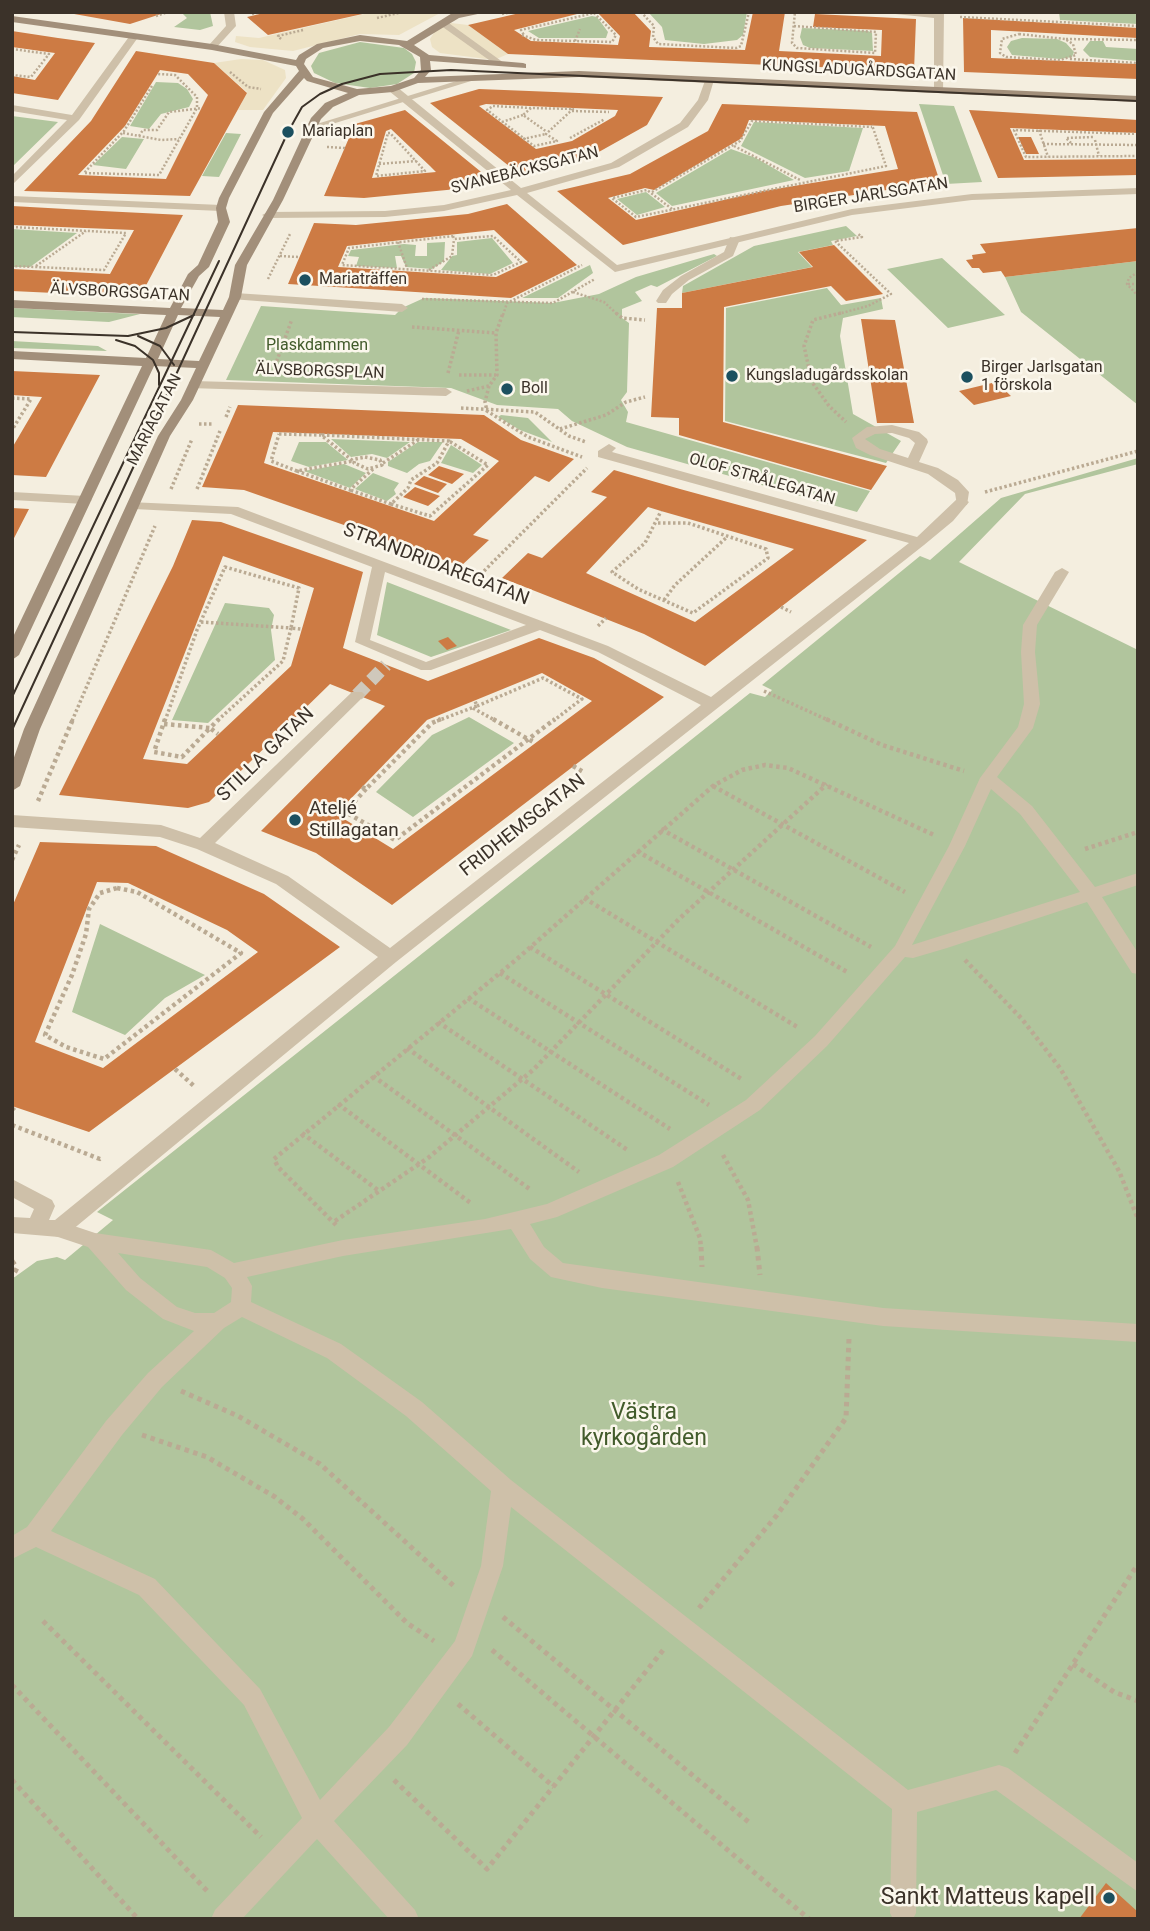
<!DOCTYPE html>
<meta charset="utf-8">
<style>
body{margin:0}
#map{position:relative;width:1150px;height:1931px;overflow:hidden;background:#f4eedf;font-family:Roboto,sans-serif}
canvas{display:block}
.frame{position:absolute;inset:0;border:14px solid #3b3229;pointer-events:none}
</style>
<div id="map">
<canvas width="1150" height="1931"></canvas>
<div class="frame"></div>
</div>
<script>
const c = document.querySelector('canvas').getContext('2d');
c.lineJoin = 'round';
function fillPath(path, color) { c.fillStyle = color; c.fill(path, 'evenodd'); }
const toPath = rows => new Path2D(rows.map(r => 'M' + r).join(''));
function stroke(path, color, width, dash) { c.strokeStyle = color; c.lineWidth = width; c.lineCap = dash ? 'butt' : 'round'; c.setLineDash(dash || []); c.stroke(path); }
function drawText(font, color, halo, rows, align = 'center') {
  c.font = font + ' Roboto,sans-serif'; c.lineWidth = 5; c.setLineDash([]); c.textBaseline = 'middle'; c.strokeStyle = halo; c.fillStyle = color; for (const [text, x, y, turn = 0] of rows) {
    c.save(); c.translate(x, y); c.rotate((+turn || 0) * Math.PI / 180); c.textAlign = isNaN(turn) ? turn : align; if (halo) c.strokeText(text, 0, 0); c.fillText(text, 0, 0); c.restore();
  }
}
fillPath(toPath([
 [181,12,210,12,213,26,200,30,174,27,187,18],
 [648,12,747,12,743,35,737,40,704,44,665,40,662,27],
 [1059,12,1138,13,1138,24,1060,20],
 [592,16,597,17,608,32,606,38,539,38,528,31],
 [802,28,868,31,872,33,873,51,810,48,803,45,800,37],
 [1022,38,1057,39,1066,43,1074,52,1072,57,1060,59,1012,55,1007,47,1011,41],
 [1090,41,1103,41,1106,47,1138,49,1138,61,1090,57,1083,50],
 [360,42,404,48,412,54,416,62,414,73,397,84,370,88,335,83,314,73,311,66,319,53],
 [156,82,178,83,187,89,193,99,189,107,161,114,149,129,130,126],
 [919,104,954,106,982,182,946,184],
 [12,116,58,122,12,167],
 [754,122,863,128,849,171,805,178,741,146],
 [226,133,241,134,219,177,202,176],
 [122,137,144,139,126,169,93,165],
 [731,149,756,158,794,180,672,206,656,193],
 [646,192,665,207,637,215,617,199],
 [846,226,857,236,831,241,833,245,798,252,812,267,682,293,683,286,754,246],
 [12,229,77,233,30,267,12,267],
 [492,238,513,263,490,274,441,270,452,256,457,255,457,242],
 [445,242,444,261,432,269,406,267,401,256,395,256,397,268,356,266,359,257,348,256,351,250,404,244,416,245,415,256,427,256,427,243],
 [714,254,717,256,657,287,651,285,635,292,642,301,622,309,622,318,629,323,627,392,621,400,628,412,626,422,870,491,857,512,627,447,572,421,558,409,497,405,451,388,226,380,261,306,395,315,402,308,424,298,553,303,599,294,636,277],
 [942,258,1005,315,948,328,887,269],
 [1138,261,1138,405,1021,312,1005,277],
 [590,265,593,273,558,298,522,298],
 [827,288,841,305,881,298,883,309,843,318,840,336,853,414,901,441,886,463,725,421,726,308],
 [12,308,137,314,140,314,109,322,12,317],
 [12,341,98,346,107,351,12,348],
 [501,415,528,418,552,442,520,430,498,417],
 [331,439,410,442,387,458,372,454,351,457],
 [299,442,326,442,348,460,309,467,291,461],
 [418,442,443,442,430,461,419,464,407,473,388,466,388,462],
 [451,445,482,465,473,473,441,463],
 [1138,458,1138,464,1025,494,959,562,1138,650,1138,1919,12,1919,12,1279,37,1261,57,1257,65,1260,113,1220,97,1212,750,693,765,697,772,690,762,685,920,556,930,560,1001,498],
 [344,464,366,473,350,488,304,471],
 [373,473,399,483,394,490,396,494,387,501,355,489],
 [387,582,511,630,431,657,377,635],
 [225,603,269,608,274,615,271,630,275,660,208,723,172,720],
 [469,717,514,743,413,817,376,792,432,735],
 [100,924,205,975,165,998,125,1035,72,1012]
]), '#b1c59d');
fillPath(toPath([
 [373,12,442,12,399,35,360,34,293,51,250,47,235,42,236,36,259,38],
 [451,23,468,25,508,54,494,60,440,53,432,47,430,39,435,31],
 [241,59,263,60,285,70,286,78,263,110,238,110,247,92,214,63]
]), '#ede2c5');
fillPath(toPath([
 [63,12,164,12,164,13,130,24],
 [268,12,367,12,367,13,268,35,247,17],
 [524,12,585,12,514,30,531,41,618,45,620,36,597,12,633,12,651,31,649,47,745,50,753,12,785,12,779,51,881,56,882,30,813,27,815,14,916,19,914,71,508,54,468,25],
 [963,18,1138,28,1138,38,991,30,991,58,1138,64,1138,79,964,72],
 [12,31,58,38,95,43,58,100,12,93,12,76,35,80,55,53,12,47],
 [136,51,214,63,247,93,190,196,24,191,91,121],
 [160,70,188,74,208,95,166,179,78,175,125,126],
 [479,89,579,93,663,97,647,125,597,153,519,174,430,103],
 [486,104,573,108,618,110,615,116,572,141,536,149,479,106],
 [722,104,917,112,940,182,781,206,623,245,557,191,630,174,708,131],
 [749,120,885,126,898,169,763,191,636,220,608,198,645,188,654,190,742,138],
 [405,110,491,180,457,189,364,198,324,196,355,124],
 [391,129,430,166,436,172,372,178,386,131],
 [969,110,1138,120,1138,133,1010,128,1024,160,1138,159,1138,175,998,178],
 [1018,137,1031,137,1039,154,1026,154],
 [507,204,577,265,511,298,288,284,314,223,356,225,468,214],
 [494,230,528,262,496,277,338,267,347,246],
 [12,206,102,211,183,215,140,297,12,291,12,269,110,274,134,230,12,225],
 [1138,228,1138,261,1005,277,1001,271,983,273,979,268,972,268,966,260,973,259,972,255,986,253,980,244],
 [834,245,883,294,846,301,831,286,724,307,723,422,887,466,871,490,679,435,679,418,651,417,657,308,682,308,682,293,813,267,799,252],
 [861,319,895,320,914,423,877,423],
 [12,371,100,375,46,477,12,475,12,448,42,397,12,395],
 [996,382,1011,396,974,405,959,391],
 [238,405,484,415,521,440,574,459,549,482,535,476,473,535,489,540,461,566,244,490,202,487],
 [273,432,461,439,499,461,434,521,264,463],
 [439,466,464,474,452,484,428,475],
 [614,470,680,489,867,540,705,666,644,634,502,578,528,553,542,558,607,497,591,492],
 [648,507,661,511,794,549,695,622,586,573],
 [424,476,447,484,438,493,414,484],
 [415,487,440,496,428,506,403,497],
 [12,508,29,509,12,542],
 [192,520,221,522,363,572,343,648,428,681,539,638,594,658,664,697,392,905,316,853,261,831,385,706,330,684,209,802,188,808,59,795,173,566],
 [223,556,314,588,291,666,187,764,143,759],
 [542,673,592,701,393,849,336,814,427,720],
 [448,637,457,646,447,650,438,641],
 [40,842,156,846,264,894,340,947,89,1132,12,1106,12,907],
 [97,882,128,883,227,930,258,952,103,1068,35,1042],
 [1106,1883,1138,1912,1138,1919,1079,1919]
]), '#cd7b44');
stroke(toPath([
 [357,695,386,665]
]), '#cfc8bb', 13, [13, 7]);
stroke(toPath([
 [641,12,654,26,653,37,658,44,736,48,741,46,749,12],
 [252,14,261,12],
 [502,14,512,12],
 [156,16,168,12],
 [960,17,1138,26],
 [377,18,403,12],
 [794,26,876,32,875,53,797,48,792,43,795,12],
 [1019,34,1065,39,1073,44,1076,55,1060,60,1006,57,1000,53,1002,39,1019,34],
 [522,35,536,40,612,42,616,35,594,13,521,30,524,35],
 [281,39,278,36,303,30],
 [1066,39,1138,40],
 [575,41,580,29],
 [12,49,49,54,31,77,12,75],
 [1070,59,1138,63],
 [230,72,248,87,261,89],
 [152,86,124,131,84,173,159,175,197,108,197,97,175,75,158,74],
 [493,106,531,108,573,109,546,134,557,141,534,146,487,110,493,106],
 [531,108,523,115,547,132],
 [572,111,609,112],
 [502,122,523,115],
 [1039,130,1048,157],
 [123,133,161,140,179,139],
 [388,133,390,133,425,171,376,176,388,133],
 [1138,134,1014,130,1026,157,1138,156],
 [139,136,143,130,157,130,169,112,202,108],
 [570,138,605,119],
 [523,139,546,134],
 [1095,140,1099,156],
 [1071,143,1066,138,1094,137],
 [1043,144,1138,145],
 [734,146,800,180],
 [327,147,345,148],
 [379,164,416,161],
 [652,192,740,141,752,121,872,127],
 [672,209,647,190,612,198,636,217,886,166,872,125],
 [12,227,126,233,104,270,12,266],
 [453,236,454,239,493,236,521,262,493,275,342,265,349,248,453,236],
 [398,242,407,268],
 [280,256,299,257],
 [36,266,86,231],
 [429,270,452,256,454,239],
 [1138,272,1129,278,1127,284,1138,296],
 [268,279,290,234],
 [1128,284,1138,284],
 [573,292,604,302,618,315],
 [422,299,553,303,595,279],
 [503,315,507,303,582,265],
 [834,315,868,306,891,294,835,241,862,237,857,233]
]), '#baaa93', 2.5, [2, 2]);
stroke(toPath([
 [616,313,622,318,645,320],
 [841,313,813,320,804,346,812,382,829,406,846,422],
 [412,327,496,333],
 [275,366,292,319],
 [448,373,459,330],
 [459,375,496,375],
 [489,386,485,402,487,411,528,437,582,457],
 [467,391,489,386,497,375,496,333,503,313],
 [12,398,31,399,12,430],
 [461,408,535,412,569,436,586,442],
 [226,417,230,407],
 [199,424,213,424],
 [560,429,606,415,626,402,645,397],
 [279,434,321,435,353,461,297,471,271,461,279,434],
 [322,435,449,441,437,463,411,480,408,488,391,504,350,490],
 [365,457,380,460,382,465,368,469,354,463,355,459,365,457],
 [383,463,418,440],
 [297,471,350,490,373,469],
 [171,489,192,439],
 [197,489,220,431],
 [985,492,1138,451],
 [391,504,430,516,488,465,449,441],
 [658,523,688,523,766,549,768,558,693,613,638,589,612,572,645,543,661,511],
 [477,578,587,468],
 [664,600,675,585,727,537],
 [781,607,791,612],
 [201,622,291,628,283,661,217,721],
 [598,626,606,618],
 [764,691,830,721],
 [477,706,543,678,582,699,553,721],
 [473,708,496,721],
 [72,721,155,526],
 [165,721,197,630,225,567,299,588,291,628,301,629],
 [437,721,477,706,475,701]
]), '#baaa93', 3.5, [2.5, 2.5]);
stroke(toPath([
 [165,719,154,752,182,757,210,728,218,734],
 [493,719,535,743],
 [826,719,882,745,964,771],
 [164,724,210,728,219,719],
 [573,766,585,773],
 [713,786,905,892],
 [362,787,366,789,432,723,441,719],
 [366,789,345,812,395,840,555,719],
 [38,801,73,719],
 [661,829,871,947],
 [1085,849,1138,832],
 [637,851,849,973],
 [12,860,19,845],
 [117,888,137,892,241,953,104,1059,66,1047,45,1035,72,975,86,934,89,909,100,893,117,888],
 [584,898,799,1028],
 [530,947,743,1080],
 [965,960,1022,1019,1060,1068,1119,1171,1138,1219],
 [500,973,709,1105],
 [468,998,670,1129],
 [438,1022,629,1151],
 [407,1048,579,1172],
 [175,1069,194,1086],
 [373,1076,531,1190],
 [338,1104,472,1204],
 [12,1110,15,1107],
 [12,1125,100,1159,103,1157],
 [302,1133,379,1191],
 [723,1155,748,1200,757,1248],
 [678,1182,700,1238,701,1248],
 [335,1221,428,1158,533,1070,679,919,827,784],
 [336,1225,278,1167,274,1159,517,959,713,786,742,770,765,765,788,768,934,835]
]), '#baaa93', 4.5, [3.5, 3.5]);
stroke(toPath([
 [701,1247,702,1267],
 [757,1247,760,1275],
 [12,1261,17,1268,12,1277],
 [181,1391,238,1416,320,1464,456,1588],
 [142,1435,207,1457,275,1497,303,1519,407,1623,434,1641],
 [699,1608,777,1515,846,1418,849,1338],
 [503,1617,751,1824],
 [43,1621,261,1837],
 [492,1650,809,1919],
 [1073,1664,1114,1692,1138,1701],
 [12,1685,209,1893],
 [458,1704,554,1787],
 [1015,1753,1138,1564],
 [12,1780,138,1919],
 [394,1780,487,1869,664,1649]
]), '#baaa93', 5, [4.5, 4.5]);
fillPath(toPath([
 [440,21,446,21,504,63,496,65,440,25,440,21],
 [476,75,484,77,316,129,307,127,476,75],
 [730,237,740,239,733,256,689,280,672,294,666,303,658,303,656,301,663,290,681,276,724,252,730,237],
 [892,425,919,432,927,439,928,442,919,462,938,468,958,480,969,492,967,505,957,505,955,493,928,474,870,455,856,448,852,438,867,427,892,425],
 [892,433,909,438,915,443,908,458,880,449,865,439,875,434,892,433],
 [1062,568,1069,572,1037,625,1035,652,1040,704,1033,728,997,777,1032,806,1095,887,1138,873,1138,885,1102,897,1138,953,1138,974,1132,973,1087,902,947,948,913,958,905,957,827,1046,760,1110,673,1167,557,1217,530,1224,544,1247,563,1263,883,1308,1138,1324,1138,1342,883,1326,602,1288,551,1277,530,1259,511,1229,343,1256,247,1277,252,1286,251,1302,341,1344,422,1402,511,1480,908,1790,999,1765,1008,1768,1138,1863,1138,1892,996,1790,917,1812,916,1913,913,1919,893,1919,890,1913,892,1809,511,1507,503,1566,472,1656,407,1745,334,1821,415,1910,419,1919,389,1919,317,1839,242,1919,211,1919,215,1910,302,1818,244,1705,139,1595,36,1547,12,1559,12,1536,27,1527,106,1421,148,1373,194,1331,163,1319,126,1290,88,1247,52,1235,49,1229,52,1223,59,1221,95,1233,211,1250,234,1263,343,1240,485,1219,547,1204,659,1155,746,1100,815,1036,895,946,949,846,980,778,1018,727,1024,704,1021,652,1023,625,1055,572,1062,568],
 [991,789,1020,814,1080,892,912,945,965,846,991,789],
 [118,1253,207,1267,225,1278,232,1288,231,1302,214,1313,195,1313,177,1307,140,1278,118,1253],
 [242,1317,327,1358,406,1416,491,1491,481,1566,455,1641,389,1727,320,1800,260,1689,155,1579,51,1531,122,1435,162,1387,224,1328,242,1317]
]), '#cec0a9');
fillPath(toPath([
 [224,12,234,12,236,26,215,49,209,49,209,45,226,26,224,12],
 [876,12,944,12,943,92,934,90,934,18,876,12],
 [131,34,139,36,79,120,12,185,12,176,67,120,12,111,12,105,72,115,131,34],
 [706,78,714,80,708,100,688,127,619,167,527,193,617,265,852,209,972,194,1138,188,1138,194,972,200,852,215,615,272,517,195,444,211,385,217,268,218,262,215,268,212,385,211,444,205,511,190,389,91,389,87,397,87,521,188,611,163,680,123,698,100,706,78],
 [12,196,221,205,226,208,221,211,12,202,12,196],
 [235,293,402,304,408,308,402,312,231,299,229,297,235,293],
 [193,381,446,388,452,392,446,396,189,388,189,382,193,381],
 [609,444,616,448,612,452,917,537,957,499,962,498,969,502,953,521,924,545,396,962,66,1235,59,1237,12,1233,12,1217,30,1218,34,1209,12,1197,12,1179,52,1200,55,1206,49,1220,55,1220,378,957,276,884,197,849,160,837,12,827,12,815,161,825,200,838,352,692,362,692,365,695,362,698,215,843,288,876,390,948,701,705,598,652,540,630,431,670,421,670,355,642,372,567,231,514,134,509,127,505,129,502,238,507,608,646,711,697,909,543,598,457,598,451,609,444],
 [385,572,526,625,426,662,370,640,385,572],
 [12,492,85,496,92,500,85,504,12,500,12,492]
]), '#cec0a9');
fillPath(toPath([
 [487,12,459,18,414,45,429,55,523,63,526,64,526,68,430,61,431,70,425,77,579,71,1138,96,1138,102,579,77,418,83,393,92,359,95,333,107,321,119,283,200,247,265,241,297,193,400,170,436,40,729,20,786,12,791,12,763,24,729,158,436,181,400,196,368,154,366,19,655,12,660,12,639,142,366,12,359,12,351,146,358,166,315,12,308,12,300,170,308,188,274,198,265,218,222,216,208,219,198,264,112,299,71,296,66,212,50,12,22,12,16,212,44,296,60,299,55,317,44,360,35,407,41,454,12,487,12],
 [360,41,399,45,420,57,421,70,414,78,391,86,357,89,313,77,304,64,306,59,323,48,360,41],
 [304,78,307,81,348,93,325,103,311,118,273,200,235,265,229,297,223,310,181,308,199,276,209,267,230,222,226,208,229,198,273,113,304,78],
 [178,315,220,317,199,361,158,359,178,315]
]), '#a28f7a');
stroke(toPath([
 [12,332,128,336,166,328,194,315],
 [138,336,160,346,174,365],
 [116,340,135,346,153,360,159,373,159,385],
 [12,697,219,261],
 [12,730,288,132,302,107,320,94,342,84,380,74,451,70,1138,101]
]), '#3b3229', 2);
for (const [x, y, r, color] of [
 [288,132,7,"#1c505f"],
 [305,280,7,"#1c505f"],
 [732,376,7,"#1c505f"],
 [967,377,7,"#1c505f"],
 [507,389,7,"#1c505f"],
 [295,820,7,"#1c505f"],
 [1109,1898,7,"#1c505f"]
]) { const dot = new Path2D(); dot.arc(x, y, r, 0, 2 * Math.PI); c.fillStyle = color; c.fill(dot); stroke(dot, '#fbf7ec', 2.5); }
drawText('16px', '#3b3229', '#fbf7ec', [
 ["KUNGSLADUGÅRDSGATAN",859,71,3],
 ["SVANEBÄCKSGATAN",525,171,-14],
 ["BIRGER JARLSGATAN",871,196,-9],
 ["ÄLVSBORGSGATAN",120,293,3],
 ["ÄLVSBORGSPLAN",320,372,2],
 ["MARIAGATAN",155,420,-63],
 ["OLOF STRÅLEGATAN",762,480,16]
]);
drawText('16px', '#3b3229', '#fbf7ec', [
 ["Mariaplan",302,132],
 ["Mariaträffen",319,280],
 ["Birger Jarlsgatan",981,368],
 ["1 förskola",981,386],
 ["Kungsladugårdsskolan",746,376],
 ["Boll",521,389]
], 'left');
drawText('16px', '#425b2b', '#fbf7ec', [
 ["Plaskdammen",317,346]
]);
drawText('19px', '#3b3229', '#fbf7ec', [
 ["STRANDRIDAREGATAN",436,565,21],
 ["STILLA GATAN",266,755,-44],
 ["FRIDHEMSGATAN",523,826,-38]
]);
drawText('19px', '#3b3229', '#fbf7ec', [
 ["Ateljé",309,809],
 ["Stillagatan",309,831]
], 'left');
drawText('23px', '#425b2b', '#fbf7ec', [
 ["Västra",644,1413],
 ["kyrkogården",644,1439]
]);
drawText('23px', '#3b3229', '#fbf7ec', [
 ["Sankt Matteus kapell",1095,1898]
], 'right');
</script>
